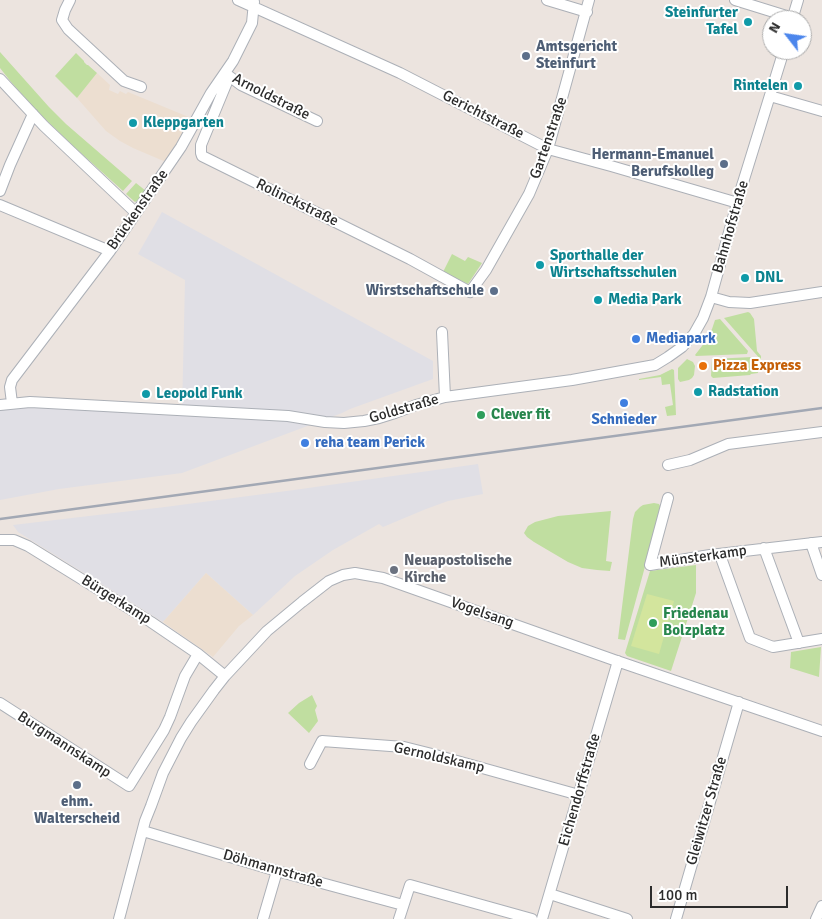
<!DOCTYPE html>
<meta charset="utf-8">
<style>
body{margin:0}
#map{position:relative;width:822px;height:919px;overflow:hidden;background:#ece4df;font-family:Signika,sans-serif}
canvas{display:block}
.north{position:absolute;left:762px;top:10px;width:50px;height:50px;box-sizing:border-box;background:#fff;border:1px solid #ababab;border-radius:50%;rotate:300deg;font-size:14px;font-weight:700;line-height:20px;text-align:center;color:#2c2c2c}
.north::after{content:'';display:block;margin:auto;width:18px;height:22px;background:#4c86ec;clip-path:polygon(50% 0,100% 100%,50% 72%,0 100%)}
.scale{position:absolute;left:650px;top:886px;width:138px;height:22px;box-sizing:border-box;border:2px solid #2c2c2c;border-top:0;padding-left:6px;font-size:15px;line-height:18px;white-space:nowrap;color:#2c2c2c;-webkit-text-stroke:4px #fff;paint-order:stroke}
</style>
<div id="map">
<canvas width="822" height="919"></canvas>
<div class="north">N</div>
<div class="scale">100 m</div>
</div>
<script>
const c = document.querySelector('canvas').getContext('2d');
c.lineJoin = 'round';
function fillPath(path, color) { c.fillStyle = color; c.fill(path, 'evenodd'); }
const toPath = rows => new Path2D(rows.map(r => 'M' + r).join(''));
function stroke(path, color, width, dash) { c.strokeStyle = color; c.lineWidth = width; c.lineCap = dash ? 'butt' : 'round'; c.setLineDash(dash || []); c.stroke(path); }
function drawText(font, color, halo, rows, align = 'center') {
  c.font = font + ' Signika,sans-serif'; c.lineWidth = 4; c.setLineDash([]); c.textBaseline = 'middle'; c.strokeStyle = halo; c.fillStyle = color; for (const [text, x, y, turn = 0] of rows) {
    c.save(); c.translate(x, y); c.rotate((+turn || 0) * Math.PI / 180); c.textAlign = isNaN(turn) ? turn : align; if (halo) c.strokeText(text, 0, 0); c.fillText(text, 0, 0); c.restore();
  }
}
fillPath(toPath([
 [162,212,433,361,433,379,350,409,342,413,182,473,59,489,0,500,0,403,182,412,185,280,138,254],
 [478,464,483,494,448,501,426,509,383,527,379,524,333,550,295,576,253,615,206,573,163,622,18,532,13,525,165,507,294,490]
]), '#e0dfe5');
fillPath(toPath([
 [97,73,110,85,109,90,118,94,120,91,126,94,128,92,191,118,166,162,133,148,120,141,106,131,77,98],
 [206,573,253,615,239,626,213,657,163,622]
]), '#ecded0');
fillPath(toPath([
 [0,52,49,107,66,124,132,181,123,191,72,145,36,110,11,82,0,68],
 [76,53,84,61,84,62,87,65,88,65,97,73,77,98,55,76],
 [136,183,146,191,139,200,135,202,126,194],
 [452,254,465,261,468,257,482,263,468,284,443,272],
 [748,312,750,313,754,319,757,351,761,356,761,360,724,318],
 [720,319,748,351,747,354,696,356,695,355,702,346,712,329,715,320],
 [752,357,757,363,758,373,751,374,750,375,713,378,711,376,712,359],
 [687,359,693,362,695,366,694,375,692,378,689,380,680,382,678,379,678,368],
 [672,369,674,370,676,415,667,416,665,407,673,405,670,384,662,385,661,377,639,380,639,379,660,375],
 [654,503,659,504,661,508,625,640,618,639,633,519,635,512,640,507,643,505],
 [611,511,606,561,612,562,610,571,597,570,582,568,568,562,534,542,527,537,524,533,528,526,535,522,558,516],
 [696,565,696,593,671,671,627,656,625,653,650,571],
 [821,647,819,677,790,668,791,652],
 [312,695,317,706,315,710,318,721,309,733,288,713,299,703]
]), '#c0dea0');
fillPath(toPath([
 [647,594,674,601,659,654,631,646]
]), '#d3e59d');
const minor = toPath([
 [70,0,65,10,62,20,68,29,124,81,141,87],
 [238,0,400,73,548,149,611,166,738,203],
 [547,0,587,12],
 [735,0,793,18],
 [792,20,798,0],
 [225,73,227,82,201,145,201,153,202,156,410,259,470,292,486,270,529,194,548,149,589,0],
 [225,73,241,85,317,121],
 [0,79,44,126,136,213],
 [770,96,822,111],
 [0,191,10,165,33,114],
 [0,205,110,251],
 [711,297,729,302,750,303,822,292],
 [442,332,445,397],
 [12,403,10,387,12,380,110,251,181,147,211,93,233,61,252,23,254,2],
 [0,405,30,402,288,416,325,422,344,423,364,421,379,418,395,413,416,405,445,397,572,380,655,365,668,357,682,347,694,334,703,318,711,297,741,189,784,50],
 [668,465,690,460,728,444,822,432],
 [668,498,650,565,710,555,822,542],
 [0,540,14,540,28,546,151,622,198,654,225,676],
 [811,543,822,575],
 [764,548,799,643],
 [720,555,750,638,773,647,822,639],
 [0,703,129,786,164,730,170,717,185,676,198,654],
 [310,764,322,741,404,747,432,754,579,795],
 [143,831,277,871,403,905],
 [550,894,627,919],
 [119,919,145,821,151,806,163,773,181,738,191,722,214,690,225,676,267,631,302,602,329,581,343,575,355,573,383,578,614,660,822,731],
 [263,919,277,871],
 [399,919,410,885,532,919],
 [542,919,618,661],
 [676,919,739,702],
 [816,919,822,906]
]);
stroke(minor, '#acb0b7', 12);
stroke(minor, '#fff', 10);
stroke(toPath([
 [0,519,822,408]
]), '#a2a8b4', 2.5);
for (const [x, y, r, color] of [
 [748,22,5,"#0f9aa8"],
 [526,56,5,"#5c6f8a"],
 [798,86,5,"#0f9aa8"],
 [133,123,5,"#0f9aa8"],
 [724,164,5,"#5c6f8a"],
 [540,265,5,"#0f9aa8"],
 [745,278,5,"#0f9aa8"],
 [494,291,5,"#5c6f8a"],
 [598,300,5,"#0f9aa8"],
 [636,339,5,"#3f7fe0"],
 [703,366,5,"#e8710a"],
 [698,392,5,"#0f9aa8"],
 [146,394,5,"#0f9aa8"],
 [624,403,5,"#3f7fe0"],
 [481,415,5,"#2e9e5b"],
 [305,443,5,"#3f7fe0"],
 [394,570,5,"#6b7280"],
 [653,623,5,"#2e9e5b"],
 [77,785,5,"#5c6f8a"]
]) { const dot = new Path2D(); dot.arc(x, y, r, 0, 2 * Math.PI); c.fillStyle = color; c.fill(dot); stroke(dot, '#fff', 2); }
drawText('bold 15px', '#0d838f', '#fff', [
 ["Steinfurter",738,13,"right"],
 ["Tafel",738,30,"right"],
 ["Rintelen",788,86,"right"],
 ["Kleppgarten",143,123],
 ["Sporthalle der",550,256],
 ["Wirtschaftsschulen",550,273],
 ["DNL",755,278],
 ["Media Park",608,300],
 ["Radstation",708,392],
 ["Leopold Funk",156,394]
], 'left');
drawText('bold 15px', '#4e5e75', '#fff', [
 ["Amtsgericht",536,47,"left"],
 ["Steinfurt",536,64,"left"],
 ["Hermann-Emanuel",714,155],
 ["Berufskolleg",714,172],
 ["Wirstschaftschule",484,291],
 ["ehm.",77,802,"center"],
 ["Walterscheid",77,819,"center"]
], 'right');
drawText('15px', '#2c2c2c', '#fff', [
 ["Arnoldstraße",271,97,27],
 ["Gerichtstraße",483,115,27],
 ["Gartenstraße",549,138,-71],
 ["Rolinckstraße",297,203,26],
 ["Brückenstraße",138,210,-55],
 ["Bahnhofstraße",731,227,-74],
 ["Goldstraße",404,409,-16],
 ["Münsterkamp",703,557,-8],
 ["Bürgerkamp",116,600,32],
 ["Vogelsang",482,613,19],
 ["Burgmannskamp",64,745,33],
 ["Gernoldskamp",439,758,13],
 ["Eichendorffstraße",580,790,-74],
 ["Gleiwitzer Straße",707,811,-74],
 ["Döhmannstraße",273,869,16]
]);
drawText('bold 15px', '#366cbe', '#fff', [
 ["Mediapark",646,339],
 ["Schnieder",624,420,"center"],
 ["reha team Perick",315,443]
], 'left');
drawText('bold 15px', '#c56008', '#fff', [
 ["Pizza Express",713,366]
], 'left');
drawText('bold 15px', '#27864d', '#fff', [
 ["Clever fit",491,415],
 ["Friedenau",663,614],
 ["Bolzplatz",663,631]
], 'left');
drawText('bold 15px', '#5b616d', '#fff', [
 ["Neuapostolische",404,561],
 ["Kirche",404,578]
], 'left');
</script>
